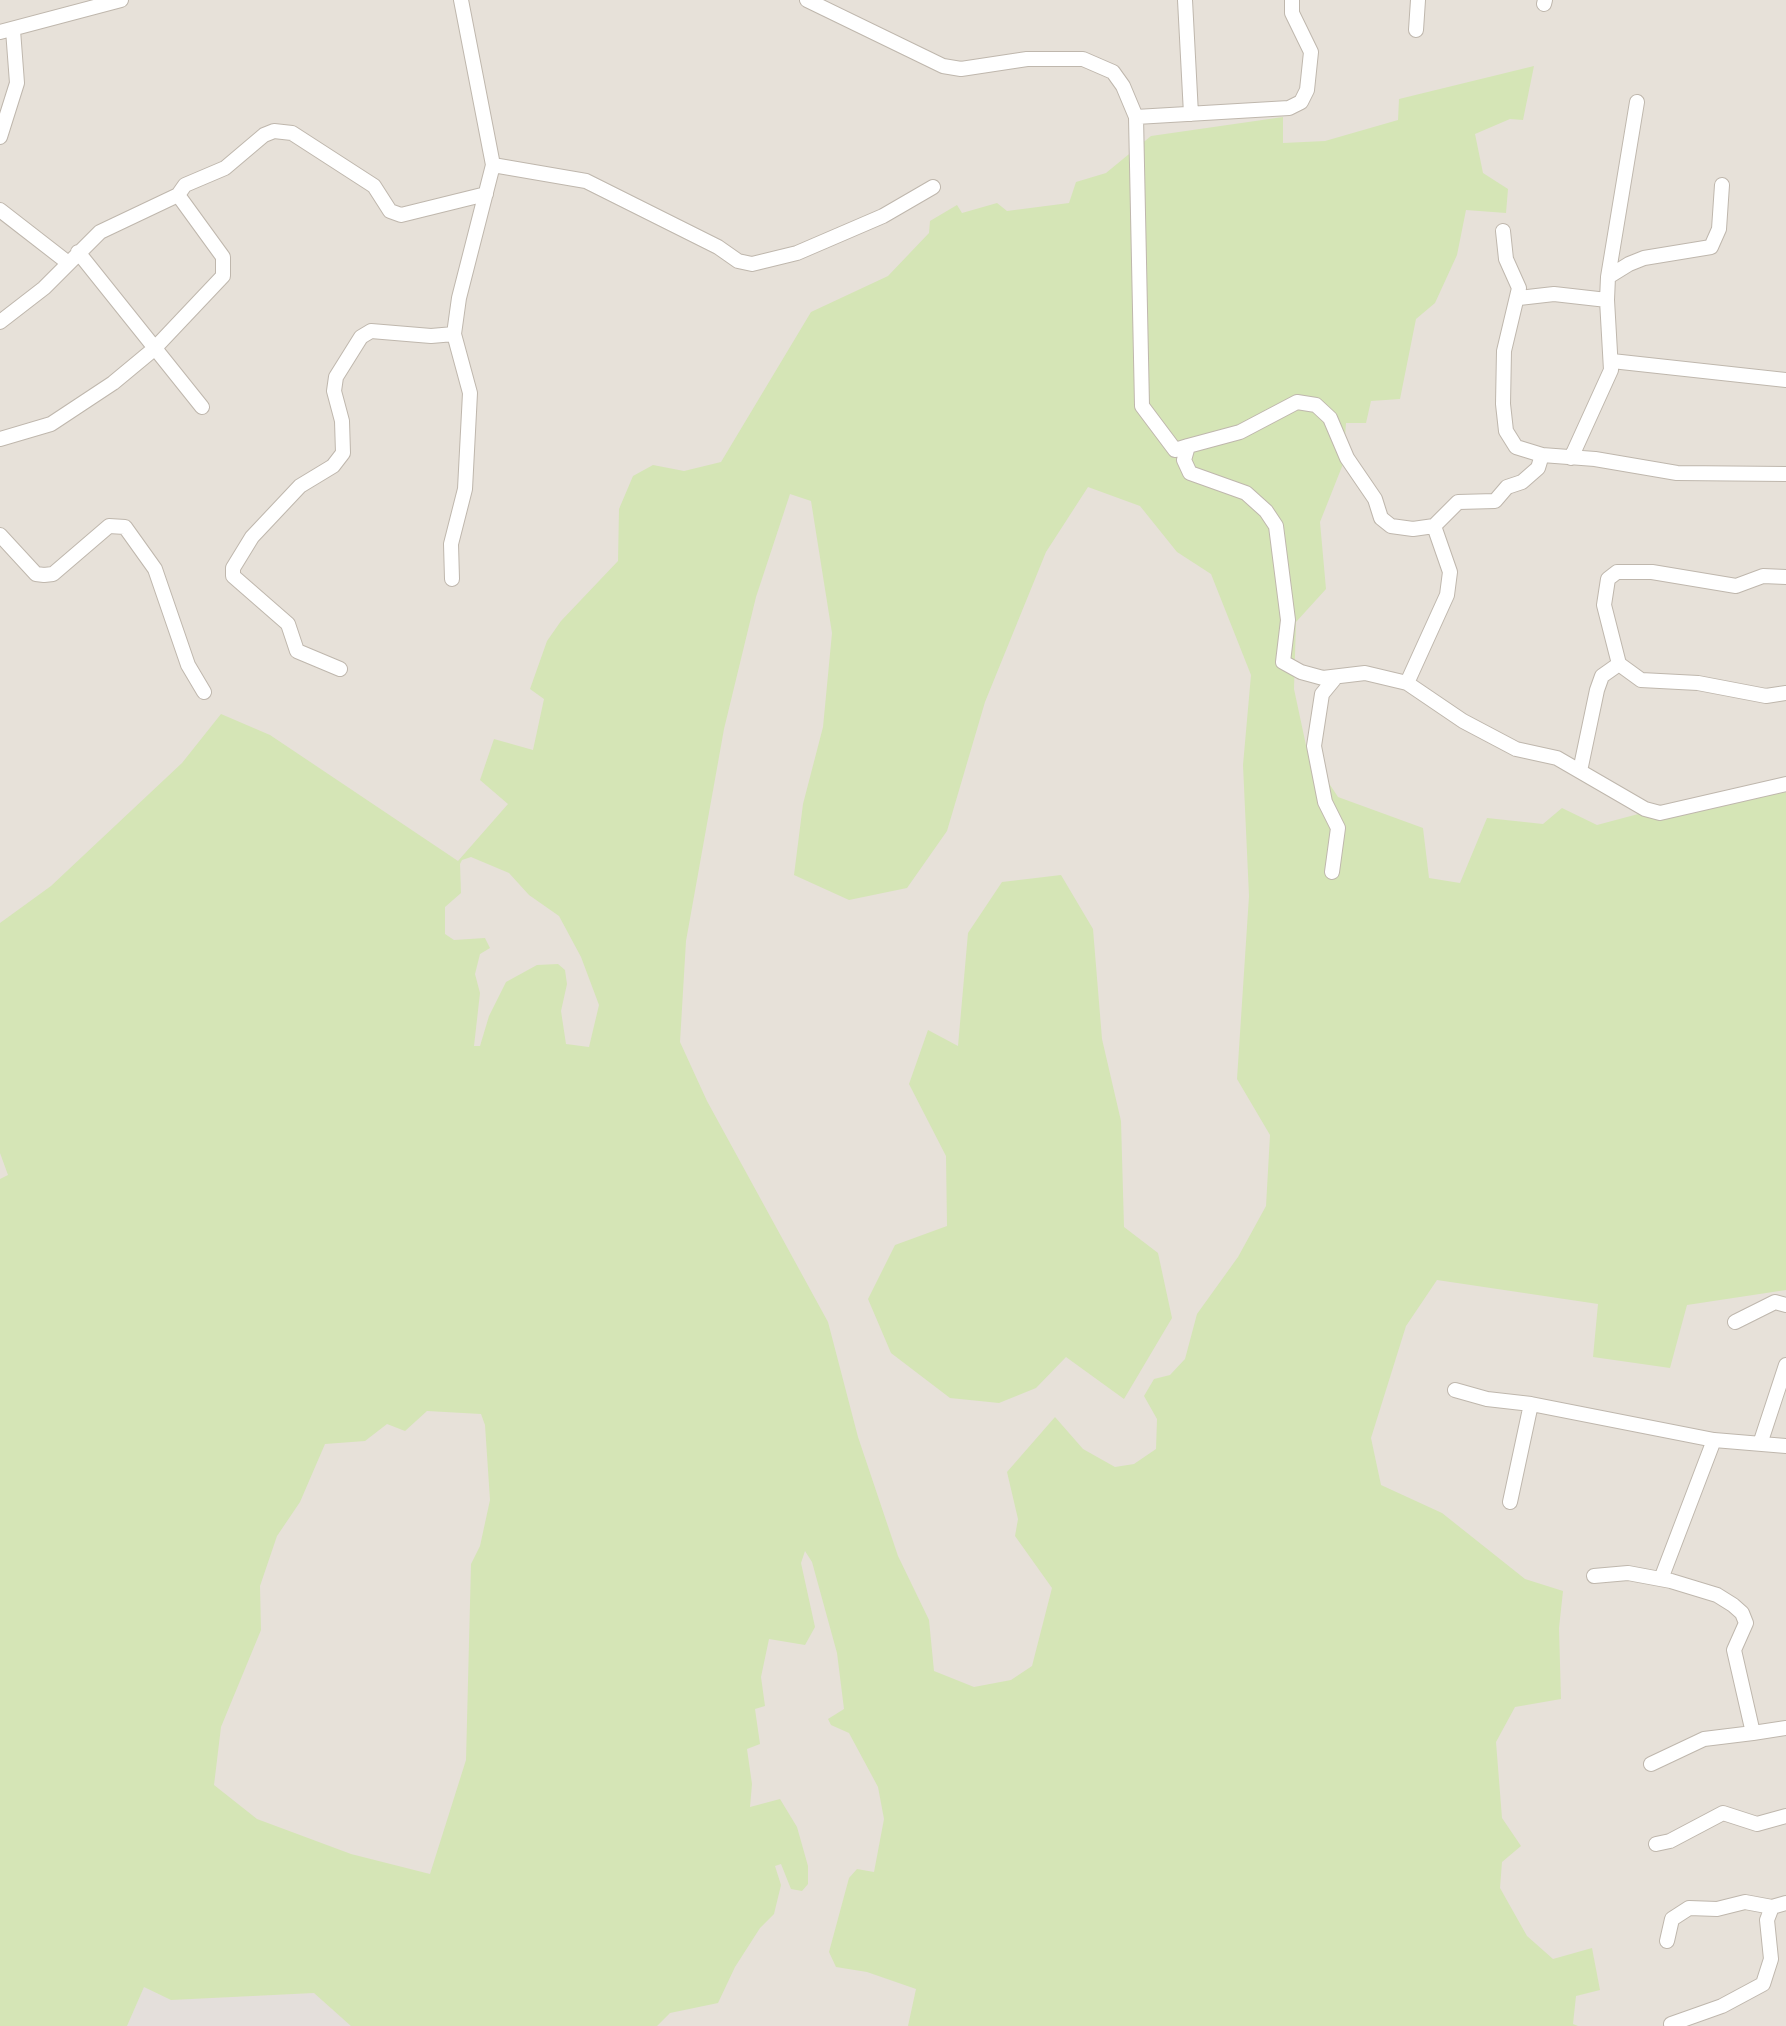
<!DOCTYPE html>
<style>
body{margin:0}
canvas{display:block;background:#f4f0ea}
</style>
<canvas width="1786" height="2026"></canvas>
<script>
const c = document.querySelector('canvas').getContext('2d');
c.lineJoin = 'round';
function fillPath(path, color) { c.fillStyle = color; c.fill(path, 'evenodd'); }
const toPath = rows => new Path2D(rows.map(r => 'M' + r).join(''));
function stroke(path, color, width, dash) { c.strokeStyle = color; c.lineWidth = width; c.lineCap = dash ? 'butt' : 'round'; c.setLineDash(dash || []); c.stroke(path); }
fillPath(toPath([
 [0,0,1786,0,1786,2026,0,2026]
]), '#e7e1d9');
fillPath(toPath([
 [144,1987,171,2000,314,1993,351,2026,127,2026]
]), '#e4dfdb');
fillPath(toPath([
 [1534,66,1523,120,1510,119,1475,134,1483,173,1508,189,1506,213,1466,210,1457,255,1435,303,1416,319,1400,399,1371,401,1366,423,1346,423,1343,464,1320,522,1326,589,1296,622,1294,689,1307,750,1338,797,1423,828,1429,878,1460,883,1487,818,1543,824,1562,808,1597,825,1642,813,1786,792,1786,1290,1687,1305,1670,1368,1593,1357,1598,1304,1437,1280,1406,1326,1371,1438,1381,1485,1442,1513,1525,1579,1563,1591,1559,1628,1561,1699,1515,1707,1496,1742,1502,1818,1521,1846,1502,1862,1500,1888,1527,1936,1553,1959,1592,1948,1600,1990,1576,1996,1573,2024,1578,2026,908,2026,916,1989,867,1972,836,1967,829,1952,849,1878,857,1869,874,1872,884,1819,878,1787,849,1733,831,1725,828,1719,844,1709,837,1653,812,1562,805,1551,801,1563,815,1627,805,1645,769,1639,761,1677,765,1706,755,1709,760,1744,747,1749,752,1784,750,1807,780,1799,797,1827,808,1866,808,1884,802,1891,791,1889,781,1864,775,1866,781,1885,774,1914,760,1928,735,1967,718,2003,670,2013,657,2026,351,2026,314,1993,171,2000,144,1987,127,2026,0,2026,0,1179,8,1175,0,1153,0,923,51,886,182,763,221,714,270,735,458,861,508,804,480,780,494,739,533,750,544,699,530,689,547,641,561,621,618,561,619,509,633,476,653,465,684,471,721,462,811,312,888,276,929,233,930,221,957,205,962,213,997,203,1007,211,1069,203,1076,182,1106,173,1151,136,1283,117,1283,143,1325,141,1398,120,1399,99],
 [1088,487,1140,506,1177,552,1211,574,1251,675,1243,765,1249,896,1237,1079,1270,1135,1266,1206,1238,1257,1197,1314,1185,1359,1170,1375,1154,1379,1144,1396,1157,1419,1156,1449,1134,1464,1115,1467,1083,1449,1055,1417,1007,1472,1018,1519,1015,1536,1052,1588,1032,1666,1011,1680,974,1687,934,1671,929,1620,898,1556,858,1437,828,1322,707,1101,680,1042,686,941,724,729,756,597,790,494,811,501,832,633,823,727,803,804,794,875,849,900,907,888,947,831,985,702,1046,552],
 [471,857,509,873,529,895,559,916,581,957,599,1005,589,1047,566,1044,561,1011,567,984,565,970,558,964,537,965,506,982,489,1016,480,1046,474,1046,480,993,475,974,480,954,490,948,485,938,454,940,445,934,445,907,461,893,460,864,462,860],
 [427,1411,481,1414,485,1425,490,1500,480,1546,471,1564,466,1760,430,1874,351,1854,257,1819,214,1785,221,1727,261,1630,260,1586,277,1536,300,1502,325,1444,365,1441,387,1424,405,1431],
 [1061,875,1093,929,1102,1039,1121,1121,1124,1227,1158,1253,1172,1318,1124,1399,1066,1357,1036,1388,999,1403,950,1398,891,1353,868,1299,895,1245,947,1226,946,1156,909,1084,928,1030,958,1046,968,933,1002,882]
]), '#d5e5b6');
const minor = toPath([
 [461,0,493,165,586,181,718,247,738,261,752,264,797,253,883,216,933,187],
 [807,0,943,66,961,69,1027,59,1083,59,1113,72,1123,86,1136,117,1142,406,1175,450,1188,446],
 [1185,0,1191,114],
 [1544,4,1545,0],
 [1416,30,1418,0],
 [0,32,121,0],
 [1136,117,1289,108,1301,102,1307,90,1311,52,1292,13,1292,0],
 [0,137,17,83,13,30],
 [0,210,67,262],
 [1503,231,1506,259,1519,288,1504,351,1503,404,1506,431,1516,447,1542,455,1595,459,1677,473,1786,474],
 [78,252,202,407],
 [1608,277,1637,102],
 [1519,298,1554,294,1607,300,1608,277,1629,264,1644,258,1711,247,1719,229,1722,185],
 [0,322,44,288,100,232,178,195,185,185,225,168,264,135,274,131,292,133,374,186,390,211,401,215,486,194],
 [1612,361,1786,380],
 [0,439,51,424,113,383,154,349,223,276,223,257,178,195],
 [1542,455,1538,468,1522,482,1507,487,1495,501,1458,502,1434,526,1413,529,1391,526,1381,518,1375,499,1347,458,1330,418,1316,405,1297,402,1240,432,1188,446,1184,460,1190,473,1246,493,1266,511,1276,526,1288,620,1283,662,1301,672,1323,678,1365,673,1407,683,1463,721,1516,749,1557,758,1645,809,1660,813,1786,784],
 [1571,458,1611,370,1607,300],
 [0,535,36,574,44,575,53,574,109,526,125,527,155,569,188,665,204,692],
 [1786,577,1763,576,1736,586,1652,572,1617,572,1608,579,1604,605,1619,664,1641,680,1698,683,1766,696,1786,693],
 [452,579,451,544,465,489,470,393,454,334,459,298,493,165],
 [340,669,297,651,288,624,233,576,233,568,252,537,300,486,333,466,343,453,342,421,334,391,336,377,361,337,371,331,431,336,454,334],
 [1407,683,1447,595,1450,572,1434,526],
 [1580,771,1597,690,1602,676,1619,664],
 [1332,872,1338,828,1325,802,1314,746,1322,694,1336,677],
 [1735,1322,1775,1302,1786,1305],
 [1455,1390,1487,1399,1531,1404],
 [1761,1441,1786,1365],
 [1510,1502,1531,1404,1714,1440,1786,1446],
 [1594,1576,1628,1573,1671,1581,1717,1595,1733,1605,1742,1613,1746,1623,1734,1650,1753,1733,1786,1728],
 [1661,1579,1714,1440],
 [1651,1764,1704,1739,1753,1733],
 [1656,1844,1670,1841,1723,1813,1757,1824,1786,1816],
 [1667,1941,1672,1919,1689,1908,1717,1909,1745,1902,1772,1907,1786,1903],
 [1671,2024,1722,2006,1763,1984,1771,1959,1767,1920,1772,1907]
]);
stroke(minor, '#bfb7ad', 16);
stroke(minor, '#fff', 14);
</script>
